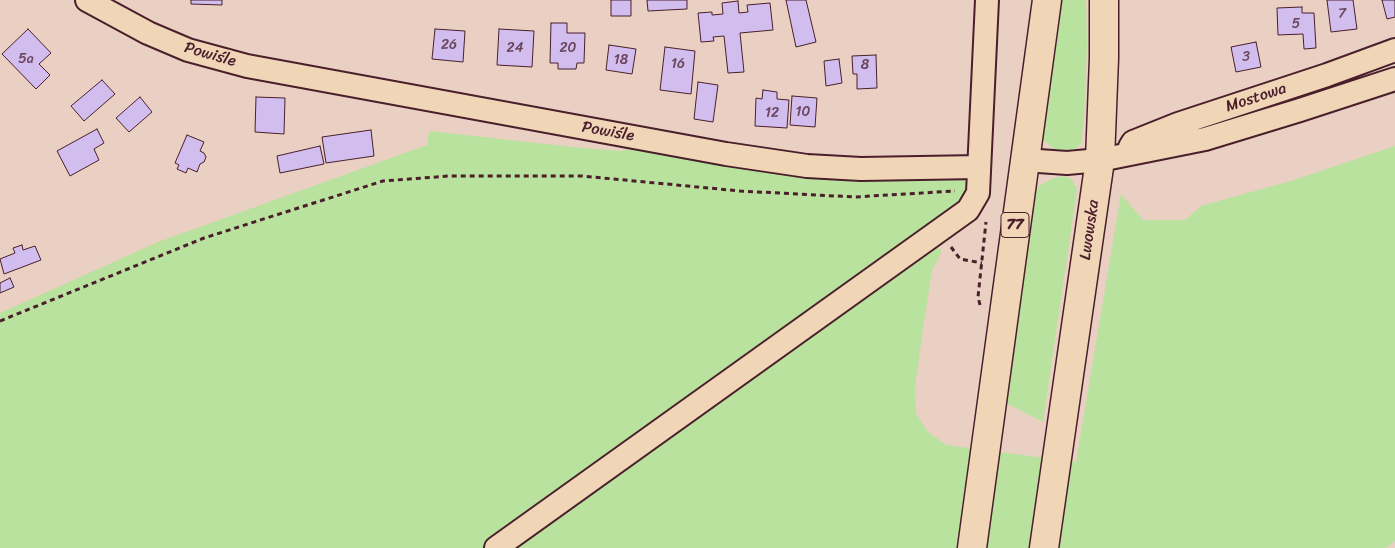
<!DOCTYPE html>
<meta charset="utf-8">
<style>
body{margin:0}
canvas{display:block;background:#ead0c2}
</style>
<canvas width="1395" height="548"></canvas>
<script>
const c = document.querySelector('canvas').getContext('2d');
c.lineJoin = 'round';
function fillPath(path, color) { c.fillStyle = color; c.fill(path, 'evenodd'); }
const toPath = rows => new Path2D(rows.map(r => 'M' + r).join(''));
function stroke(path, color, width, dash) { c.strokeStyle = color; c.lineWidth = width; c.lineCap = dash ? 'butt' : 'round'; c.setLineDash(dash || []); c.stroke(path); }
function drawText(font, color, halo, rows, align = 'center') {
  c.font = font + ' Sriracha,sans-serif'; c.lineWidth = 4; c.setLineDash([]); c.textBaseline = 'middle'; c.strokeStyle = halo; c.fillStyle = color; for (const [text, x, y, turn = 0] of rows) {
    c.save(); c.translate(x, y); c.rotate((+turn || 0) * Math.PI / 180); c.textAlign = isNaN(turn) ? turn : align; if (halo) c.strokeText(text, 0, 0); c.fillText(text, 0, 0); c.restore();
  }
}
fillPath(toPath([
 [1059,0,1086,0,1087,45,1084,121,1081,144,1075,149,1066,150,1056,150,1044,141,1040,127],
 [429,131,572,147,622,151,629,148,772,172,825,177,969,180,965,202,954,210,907,239,942,250,932,271,923,328,915,388,916,413,928,432,946,445,1076,462,1121,194,1143,220,1185,220,1201,206,1294,180,1395,146,1395,541,1386,548,0,548,0,313,158,242,427,145],
 [1065,176,1072,180,1077,189,1043,422,1004,402,1031,196,1039,186,1053,178]
]), '#b9e29e');
const building = toPath([
 [191,0,222,0,222,5,191,4,191,0],
 [611,0,631,0,631,16,611,16,611,0],
 [647,0,687,0,687,9,648,11,647,0],
 [786,0,806,0,816,42,796,47,786,0],
 [1327,0,1353,0,1357,29,1331,32,1327,0],
 [1382,0,1395,0,1395,17,1387,19,1382,0],
 [738,1,739,13,748,12,747,5,770,3,773,30,740,33,744,72,728,73,724,36,713,37,714,41,701,42,698,13,712,12,712,15,723,14,722,3,738,1],
 [1302,7,1302,13,1314,13,1316,48,1304,49,1303,34,1278,35,1277,8,1302,7],
 [551,23,567,23,567,33,585,33,584,63,577,63,576,69,558,69,558,63,550,63,551,23],
 [28,29,51,53,39,64,50,75,36,89,2,54,28,29],
 [435,29,465,31,463,62,432,59,435,29],
 [499,29,534,31,532,67,497,65,499,29],
 [1256,42,1261,67,1236,72,1231,47,1256,42],
 [609,45,636,49,632,74,606,70,609,45],
 [665,47,695,51,691,94,660,90,665,47],
 [876,55,877,88,857,89,857,74,853,74,852,56,876,55],
 [839,59,842,83,826,86,824,61,839,59],
 [102,80,115,94,84,121,71,106,102,80],
 [698,82,718,85,713,122,694,119,698,82],
 [763,90,777,92,777,99,789,100,787,128,755,126,756,98,762,99,763,90],
 [792,96,817,98,815,127,790,125,792,96],
 [140,97,152,112,129,132,116,118,140,97],
 [256,97,285,98,284,134,255,132,256,97],
 [97,129,104,143,94,149,99,160,70,176,57,151,97,129],
 [371,130,374,156,326,163,322,137,371,130],
 [187,135,204,142,200,151,204,153,206,157,204,162,200,164,197,172,188,168,186,173,177,169,179,165,175,163,187,135],
 [320,146,324,164,280,173,277,156,320,146],
 [22,245,23,250,35,246,41,260,4,274,0,259,15,253,13,248,22,245],
 [10,278,14,287,0,293,0,283,10,278]
]);
fillPath(building, '#d1bdee');
stroke(building, '#4a1f2b', 1);
const minor = toPath([
 [87,0,148,33,188,50,247,66,726,154,807,166,861,169,979,167],
 [1130,147,1133,142,1178,124,1327,75,1395,50],
 [1024,160,1067,163,1100,160,1205,139,1300,110,1395,79],
 [496,548,968,210,978,193,987,0]
]);
const major = toPath([
 [972,548,1047,0],
 [1044,548,1100,160,1104,58,1104,0]
]);
stroke(minor, '#4a1f2b', 26);
stroke(major, '#4a1f2b', 31);
stroke(toPath([
 [951,247,960,259,982,263],
 [980,305,978,297,986,222],
 [0,321,204,238,383,181,449,176,582,176,740,191,855,197,955,191]
]), '#4a1f2b', 3, [5, 4]);
stroke(minor, '#f0d5b7', 22);
stroke(major, '#f0d5b7', 28);
drawText('14px', '#6c465c', null, [
 ["7",1342,14],
 ["5",1296,24],
 ["26",449,45],
 ["24",515,48],
 ["20",568,48],
 ["3",1246,57],
 ["5a",26,59],
 ["18",621,60],
 ["16",678,64],
 ["8",865,65],
 ["10",803,112],
 ["12",772,113]
]);
for (const [x, y, w] of [
 [1015,225,28]
]) { const box = new Path2D(); box.roundRect(x - w / 2, y - 12.5, w, 25, 4); c.fillStyle = '#f0d5b7'; c.fill(box); stroke(box, '#4a1f2b', 1); }
drawText('bold 15px', '#4a1f2b', null, [
 ["77",1015,225]
]);
drawText('16px', '#4a1f2b', '#f0d5b7', [
 ["Powiśle",210,55,16],
 ["Mostowa",1256,98,-18],
 ["Powiśle",608,132,10],
 ["Lwowska",1090,230,-82]
]);
</script>
